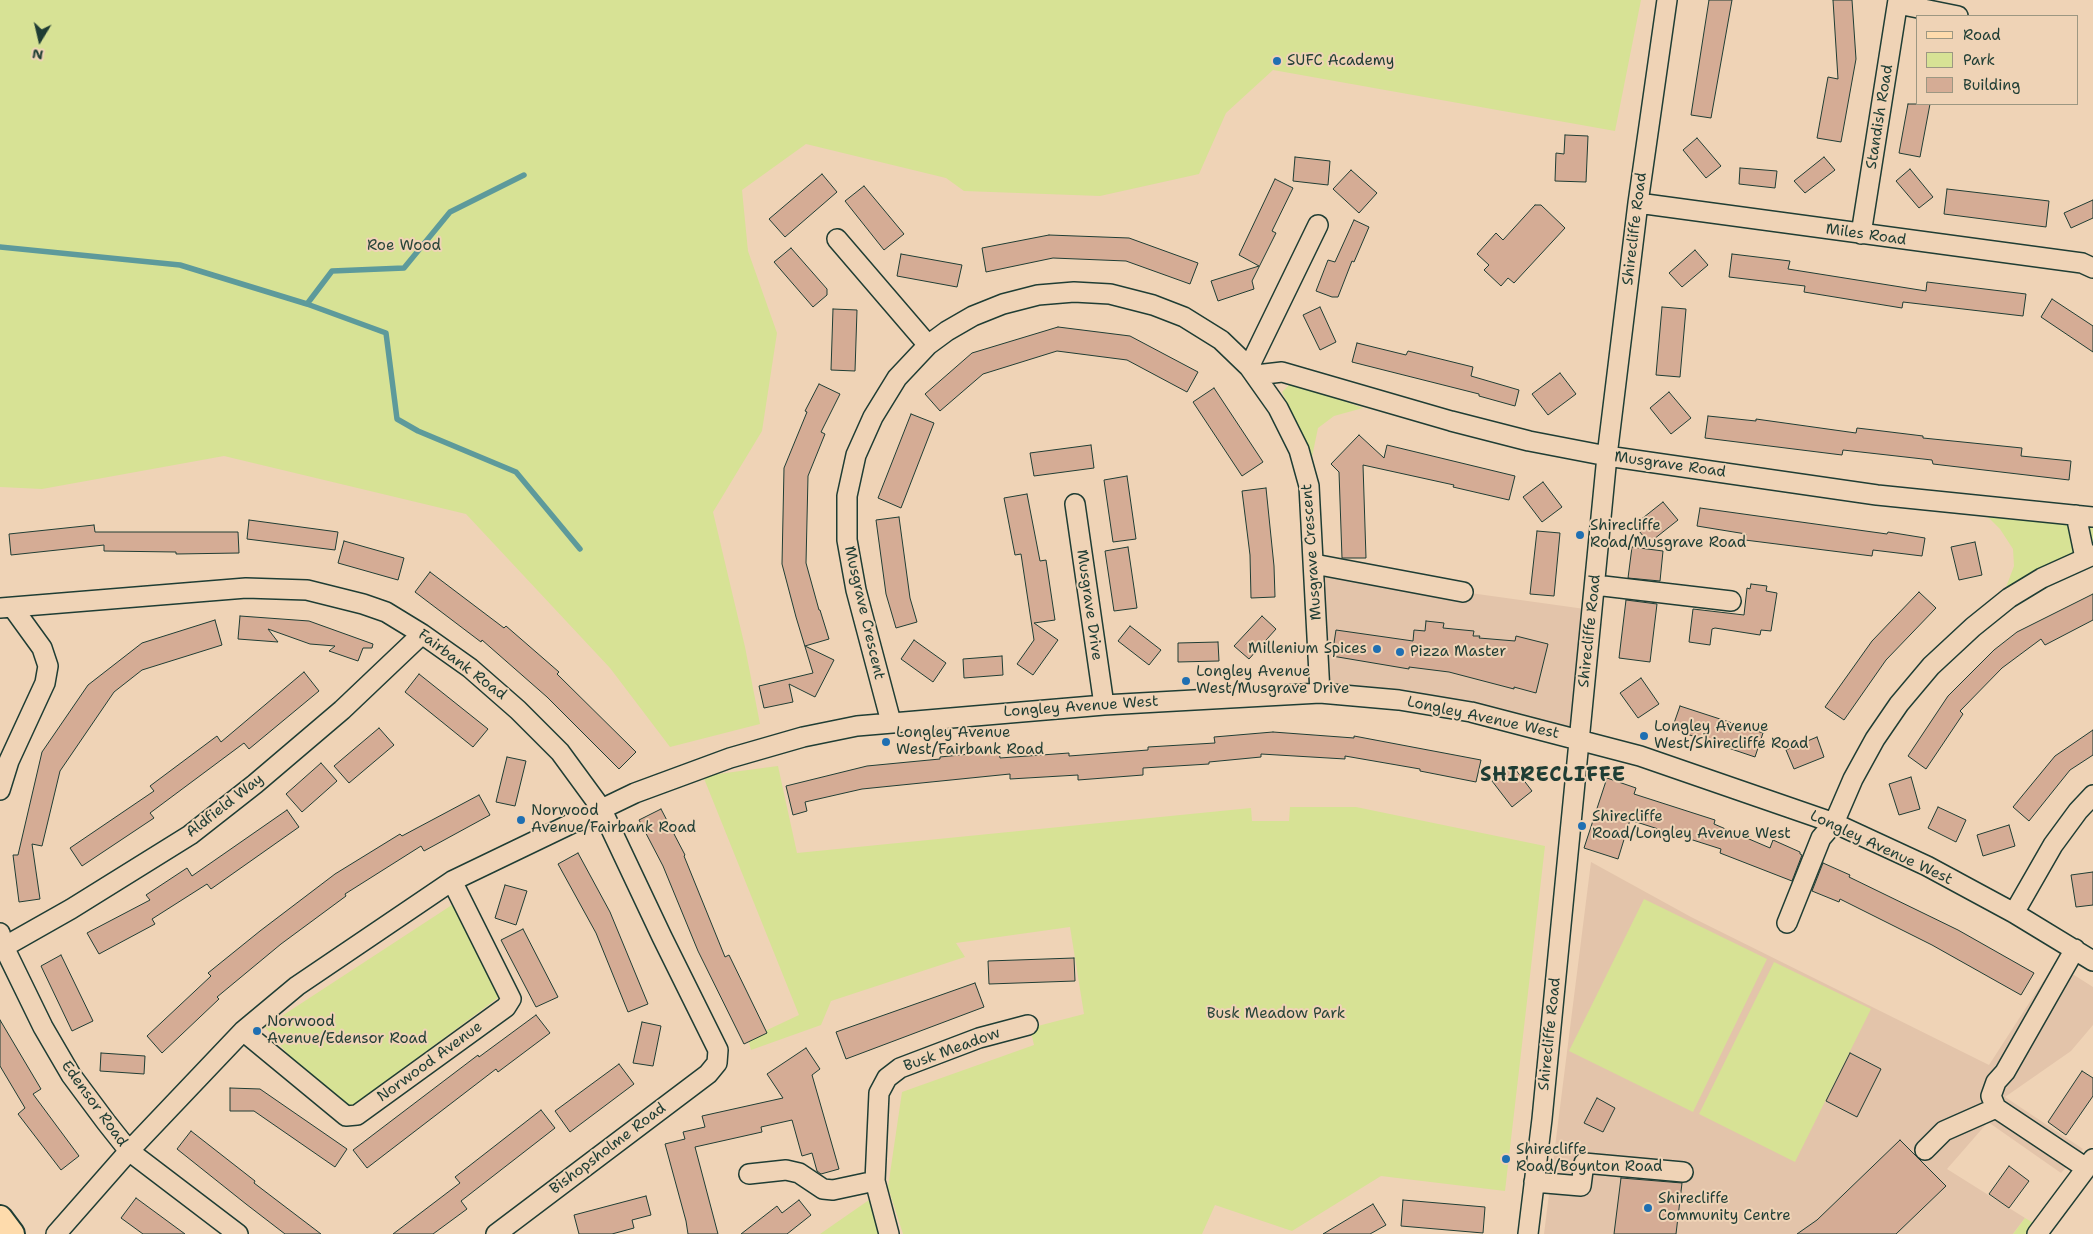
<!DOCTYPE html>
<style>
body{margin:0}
#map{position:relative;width:2093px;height:1234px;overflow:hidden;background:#efd3b6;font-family:"Shantell Sans",sans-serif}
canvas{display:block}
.legend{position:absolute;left:1916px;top:15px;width:162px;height:90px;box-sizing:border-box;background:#efd3b6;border:1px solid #9c9782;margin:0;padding:6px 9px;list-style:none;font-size:15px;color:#1f3d34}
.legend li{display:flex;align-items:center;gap:10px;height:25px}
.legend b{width:25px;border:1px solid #9c9782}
.north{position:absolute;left:15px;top:15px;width:50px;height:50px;-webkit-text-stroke:4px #efd3b6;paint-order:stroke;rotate:189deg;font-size:14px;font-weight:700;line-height:20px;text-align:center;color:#1f3d34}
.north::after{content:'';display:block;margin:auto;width:18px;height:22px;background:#1f3d34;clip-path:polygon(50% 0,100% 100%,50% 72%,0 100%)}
</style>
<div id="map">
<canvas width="2093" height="1234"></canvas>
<ul class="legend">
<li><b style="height:6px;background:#fedbac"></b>Road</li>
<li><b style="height:14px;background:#d7e295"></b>Park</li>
<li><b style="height:14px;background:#d5ac95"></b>Building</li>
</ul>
<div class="north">N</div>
</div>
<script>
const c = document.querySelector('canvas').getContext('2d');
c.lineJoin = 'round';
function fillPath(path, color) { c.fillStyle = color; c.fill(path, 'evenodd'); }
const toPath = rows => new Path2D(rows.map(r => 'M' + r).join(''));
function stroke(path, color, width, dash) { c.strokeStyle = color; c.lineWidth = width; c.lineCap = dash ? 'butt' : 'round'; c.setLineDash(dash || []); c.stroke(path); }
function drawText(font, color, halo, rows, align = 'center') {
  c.font = font + ' "Shantell Sans",sans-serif'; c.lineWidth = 4; c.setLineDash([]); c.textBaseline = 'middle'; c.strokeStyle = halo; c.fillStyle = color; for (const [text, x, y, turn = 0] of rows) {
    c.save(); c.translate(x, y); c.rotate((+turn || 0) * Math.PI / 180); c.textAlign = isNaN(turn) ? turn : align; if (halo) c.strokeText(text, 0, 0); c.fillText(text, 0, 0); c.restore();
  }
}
fillPath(toPath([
 [1314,564,1463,592,1592,610,1579,739,1320,693],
 [1591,862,1691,917,1989,1065,2055,963,2093,987,2093,1025,2071,1051,2005,1097,2083,1149,2061,1173,1988,1122,1947,1169,2025,1218,2013,1234,1544,1234]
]), '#e3c4aa');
fillPath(toPath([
 [0,0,1641,0,1615,131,1273,70,1226,113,1199,174,1100,196,964,191,946,178,806,144,742,190,748,251,777,333,762,431,713,512,745,647,760,724,670,747,610,668,466,514,224,456,42,489,0,487],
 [1290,384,1299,385,1363,408,1334,416,1318,428,1312,457,1282,392],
 [1987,516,2093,526,2093,549,2005,590,2014,566,2013,549,2000,529],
 [778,766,797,853,1251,808,1252,821,1289,821,1290,807,1356,807,1545,846,1505,1191,1381,1176,1292,1231,1215,1205,1202,1234,903,1234,888,1187,902,1092,1034,1045,1030,1028,1084,1014,1070,927,956,943,965,957,831,1001,821,1025,751,1050,748,1039,799,1015,703,776],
 [1644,899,1767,959,1693,1112,1569,1051],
 [458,901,499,997,358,1102,356,1109,344,1106,344,1101,291,1058,265,1027],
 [1774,962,1871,1009,1795,1162,1699,1114],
 [869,1200,878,1234,820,1234],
 [2025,1218,2052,1234,2013,1234]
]), '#d7e295');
stroke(toPath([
 [0,247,180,265,307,304,386,333,397,419,418,431,516,472,580,549],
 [307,304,332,271,404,268,450,212,524,175]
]), '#5d9a9b', 5.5);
const building = toPath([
 [1709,0,1732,0,1711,118,1691,115,1709,0],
 [1833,0,1852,0,1856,59,1841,142,1817,138,1828,77,1838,79,1833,0],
 [1908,104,1930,104,1920,157,1899,153,1908,104],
 [1565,135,1588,136,1586,182,1555,181,1556,153,1564,154,1565,135],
 [1697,138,1721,166,1706,178,1683,150,1697,138],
 [1295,157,1330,161,1328,185,1293,181,1295,157],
 [1824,157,1835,170,1805,193,1794,181,1824,157],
 [1740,168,1777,171,1775,188,1739,184,1740,168],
 [1910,169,1933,197,1919,208,1896,181,1910,169],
 [1351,170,1377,193,1359,213,1333,189,1351,170],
 [822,174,837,192,785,237,769,219,822,174],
 [1275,179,1293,188,1272,231,1276,233,1252,281,1254,289,1218,301,1211,281,1259,266,1239,255,1275,179],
 [864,186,904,234,884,250,845,201,864,186],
 [1947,189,2049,201,2046,227,1944,214,1947,189],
 [2093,200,2093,218,2071,228,2064,213,2093,200],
 [1535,205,1541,205,1565,228,1514,283,1508,278,1501,286,1484,270,1489,265,1477,254,1496,233,1503,240,1535,205],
 [1354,220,1369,227,1354,262,1352,261,1338,297,1332,297,1316,291,1328,260,1335,262,1354,220],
 [1049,235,1129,238,1198,263,1190,284,1126,261,1053,258,986,272,982,248,1049,235],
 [791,248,827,289,827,295,813,307,774,262,791,248],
 [1695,250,1708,265,1682,287,1669,273,1695,250],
 [901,254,962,265,957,287,897,276,901,254],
 [1732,254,1790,261,1788,269,1926,291,1927,282,2026,294,2023,316,1903,302,1902,308,1804,292,1805,286,1729,277,1732,254],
 [2052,299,2093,326,2093,352,2041,317,2052,299],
 [1320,307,1336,342,1320,350,1303,315,1320,307],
 [1662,307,1686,309,1680,377,1656,375,1662,307],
 [833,309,857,310,855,371,831,370,833,309],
 [1058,327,1130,336,1198,372,1187,392,1127,360,1057,351,983,374,940,411,925,394,972,353,1058,327],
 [1357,343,1406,355,1408,351,1473,367,1471,376,1519,390,1515,406,1479,396,1479,394,1352,362,1357,343],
 [1560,373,1576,394,1548,415,1532,394,1560,373],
 [819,384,840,394,821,432,825,434,808,476,806,563,819,610,820,610,829,639,805,646,834,660,815,697,789,684,793,702,764,708,759,686,813,673,796,617,782,564,784,468,807,412,805,411,819,384],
 [1214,388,1263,462,1242,476,1193,402,1214,388],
 [1669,392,1691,418,1671,434,1650,408,1669,392],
 [911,414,934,423,901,508,878,498,911,414],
 [1708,416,1756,421,1756,419,1856,433,1857,428,1874,430,1923,436,1923,438,2022,448,2021,456,2071,461,2069,480,1933,464,1932,460,1843,450,1842,455,1705,438,1708,416],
 [1359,435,1384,458,1387,445,1515,476,1509,500,1453,487,1454,485,1363,465,1366,558,1342,558,1339,472,1331,464,1359,435],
 [1091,445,1094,468,1034,476,1030,453,1091,445],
 [1127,476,1136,539,1113,542,1104,480,1127,476],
 [1543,482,1562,507,1542,522,1523,497,1543,482],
 [1266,488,1274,566,1275,597,1251,598,1250,555,1242,491,1266,488],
 [1027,494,1040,561,1046,560,1055,620,1034,623,1058,640,1033,675,1017,664,1034,640,1021,554,1015,555,1004,498,1027,494],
 [1663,502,1678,520,1649,543,1634,525,1663,502],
 [1700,508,1887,534,1888,532,1925,538,1922,556,1873,550,1872,556,1745,540,1746,534,1697,526,1700,508],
 [899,517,910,598,917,622,896,628,886,594,876,520,899,517],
 [249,520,338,532,335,550,247,539,249,520],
 [94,525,95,532,238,532,239,553,176,554,176,552,104,551,104,545,11,555,9,534,94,525],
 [1537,531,1560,533,1554,596,1530,594,1537,531],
 [344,541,404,558,398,580,338,563,344,541],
 [1975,542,1982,575,1959,580,1951,547,1975,542],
 [1128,547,1137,608,1114,611,1105,551,1128,547],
 [1632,547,1663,551,1660,581,1628,578,1632,547],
 [430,572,504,628,506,626,559,672,557,674,636,752,619,769,547,697,482,640,481,642,415,592,430,572],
 [1751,584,1767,586,1766,591,1777,593,1771,631,1761,630,1760,635,1715,628,1712,629,1710,645,1689,642,1693,609,1744,615,1747,588,1750,589,1751,584],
 [1919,592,1936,608,1886,660,1844,720,1825,707,1872,641,1919,592],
 [2093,594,2093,620,2045,645,2041,639,2002,668,1960,711,1963,714,1926,769,1908,756,1948,696,1994,650,2017,632,2093,594],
 [1626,600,1657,604,1650,662,1619,658,1626,600],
 [240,616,309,621,373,644,372,648,363,648,358,661,329,651,335,646,310,644,268,629,278,642,238,639,240,616],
 [1262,616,1276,629,1249,659,1234,646,1262,616],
 [215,620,222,645,142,670,114,692,60,771,42,846,32,844,40,899,19,902,13,855,18,855,42,752,88,685,142,643,215,620],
 [1426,621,1444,623,1443,628,1474,631,1473,636,1480,636,1479,638,1515,641,1516,636,1548,644,1536,693,1514,687,1514,689,1449,672,1409,667,1409,669,1332,656,1336,630,1413,641,1414,630,1425,631,1426,621],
 [1130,626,1161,650,1149,665,1118,641,1130,626],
 [914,640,946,663,933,682,901,659,914,640],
 [1218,642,1219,661,1178,662,1178,643,1218,642],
 [1002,656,1003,675,964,678,963,659,1002,656],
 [304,672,319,691,249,749,244,743,150,813,154,818,82,866,70,848,154,791,150,786,217,736,221,742,304,672],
 [419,674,488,729,473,747,405,692,419,674],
 [1641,678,1659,704,1638,718,1620,693,1641,678],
 [1680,706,1763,733,1755,757,1672,729,1680,706],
 [379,728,394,745,349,783,334,766,379,728],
 [2093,730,2093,755,2070,770,2029,821,2013,807,2055,756,2093,730],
 [1273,732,1354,738,1354,736,1481,760,1476,782,1420,771,1420,769,1345,756,1345,759,1261,754,1261,757,1209,762,1209,764,1143,768,1143,775,1078,780,1078,775,1010,779,1010,774,862,789,805,802,807,811,793,815,786,786,867,766,940,759,940,757,999,751,1000,758,1069,753,1069,756,1148,750,1148,747,1215,743,1214,737,1273,732],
 [1817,737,1824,757,1794,769,1786,750,1817,737],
 [507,757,526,761,515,806,496,802,507,757],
 [321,763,337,781,302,812,286,794,321,763],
 [1512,765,1532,791,1512,807,1492,781,1512,765],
 [1911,777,1920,809,1899,815,1889,784,1911,777],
 [1607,778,1636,788,1634,794,1715,820,1714,824,1770,848,1773,840,1800,852,1800,854,1802,855,1792,881,1720,853,1721,849,1630,820,1618,859,1584,848,1607,778],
 [479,795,490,815,424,851,421,846,345,894,346,896,281,944,217,997,219,999,162,1053,147,1036,211,976,208,973,260,931,335,874,400,834,402,836,479,795],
 [1938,807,1966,820,1956,842,1928,828,1938,807],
 [661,809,685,855,684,856,725,957,729,955,767,1033,744,1044,698,951,663,866,639,820,661,809],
 [287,810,299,827,211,889,207,884,152,919,155,924,99,954,87,933,150,900,146,895,187,868,192,876,287,810],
 [2009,825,2015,846,1983,856,1977,835,2009,825],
 [578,853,610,912,648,1004,628,1012,596,933,558,864,578,853],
 [1823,863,1850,875,1849,877,1958,930,2034,973,2021,995,1932,945,1840,899,1839,902,1812,891,1823,863],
 [2093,872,2093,905,2076,907,2071,875,2093,872],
 [505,885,527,891,516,925,495,918,505,885],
 [523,929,558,997,536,1007,501,940,523,929],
 [61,955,93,1021,72,1031,41,966,61,955],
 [1074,958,1075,981,989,984,988,961,1074,958],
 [975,983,984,1007,846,1059,836,1032,975,983],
 [536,1015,550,1033,498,1072,496,1069,367,1168,353,1150,478,1055,479,1057,536,1015],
 [0,1020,41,1089,33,1094,79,1156,61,1170,18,1114,25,1108,0,1066,0,1020],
 [642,1022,661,1026,653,1066,633,1063,642,1022],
 [806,1048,820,1069,812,1075,839,1169,821,1174,817,1171,812,1153,802,1156,792,1120,761,1127,762,1132,695,1147,718,1234,688,1234,686,1221,665,1144,685,1139,683,1132,705,1127,702,1116,783,1098,767,1074,806,1048],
 [101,1053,145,1056,144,1074,100,1071,101,1053],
 [1850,1053,1881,1069,1857,1117,1826,1101,1850,1053],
 [619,1064,634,1084,570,1132,555,1111,619,1064],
 [2082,1071,2093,1078,2093,1096,2066,1135,2048,1122,2082,1071],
 [230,1088,260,1089,347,1149,335,1167,254,1111,230,1111,230,1088],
 [1597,1098,1615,1108,1603,1132,1584,1123,1597,1098],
 [541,1110,555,1128,461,1201,467,1209,433,1234,393,1234,460,1183,455,1177,541,1110],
 [191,1131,255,1181,254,1183,321,1234,285,1234,246,1204,177,1149,191,1131],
 [1900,1140,1946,1186,1896,1234,1797,1234,1817,1220,1900,1140],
 [2009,1166,2029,1181,2009,1208,1989,1194,2009,1166],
 [1621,1178,1682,1183,1676,1234,1614,1234,1621,1178],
 [646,1196,651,1215,632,1220,634,1228,612,1234,579,1234,574,1215,646,1196],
 [136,1198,185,1234,143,1234,121,1218,136,1198],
 [799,1200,811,1215,787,1234,741,1234,777,1206,782,1213,799,1200],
 [1403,1200,1485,1207,1483,1233,1401,1226,1403,1200],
 [1373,1204,1386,1225,1370,1234,1323,1234,1373,1204]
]);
fillPath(building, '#d5ac95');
stroke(building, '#1f3d34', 1);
const minor = toPath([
 [1898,4,1958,16],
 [1638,203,2082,263,2093,268],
 [1861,234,1898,0],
 [837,239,928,345],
 [1249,367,1318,225],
 [1256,375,1282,372,1451,421,1529,441,1607,456,1877,495,2093,517],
 [1075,504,1104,705],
 [2076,515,2085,558],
 [1314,564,1463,592],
 [1595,585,1731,601],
 [0,608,246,588,307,590,363,604,386,612,422,634,470,668,518,710,560,752,601,808,662,937,718,1050,717,1063,708,1074,496,1234],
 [891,722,856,590,847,540,847,496,856,455,873,417,897,378,928,345,947,331,973,316,1003,304,1038,295,1074,292,1110,294,1153,305,1184,317,1221,340,1249,367,1278,408,1299,450,1309,486,1320,693],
 [0,790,9,761,45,683,48,666,42,648,13,608],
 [2014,913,2053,845,2078,811,2093,795],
 [1787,923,1821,838,1834,823,1853,779,1875,739,1899,704,1931,666,1973,627,2009,598,2042,578,2093,555],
 [0,933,4,947,43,1027,71,1075,106,1122,129,1151,238,1234],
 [4,947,71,909,190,835,255,784,342,710,422,634],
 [2075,949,2005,1072,1996,1082,1991,1096,1996,1108,2086,1168],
 [243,1031,346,1116,357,1115,506,1007,511,999,452,881],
 [1925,1150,1944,1131,1996,1108],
 [749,1174,786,1170,799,1173,823,1189,833,1190,875,1181],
 [1534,1182,1581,1186,1584,1163,1683,1172],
 [56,1234,129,1151,243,1031,297,986,452,881,635,793,730,758,803,737,857,726,1104,705,1320,693,1399,700,1471,712,1640,756,1834,823,1927,866,2014,913,2093,961],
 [889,1234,875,1181,879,1093,887,1078,900,1068,979,1038,1028,1025],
 [1528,1234,1542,1119,1607,456,1638,203,1667,0],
 [2037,1234,2093,1159]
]);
const major = toPath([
 [0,1218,12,1234]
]);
stroke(minor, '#1f3d34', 22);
stroke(major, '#1f3d34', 28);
stroke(minor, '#efd3b6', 19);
stroke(major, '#fedbac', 24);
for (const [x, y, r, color] of [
 [1277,61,5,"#1f6fb2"],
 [1580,535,5,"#1f6fb2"],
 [1377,649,5,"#1f6fb2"],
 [1400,652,5,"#1f6fb2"],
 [1186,681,5,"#1f6fb2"],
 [1644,736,5,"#1f6fb2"],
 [886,742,5,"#1f6fb2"],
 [521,820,5,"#1f6fb2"],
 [1582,826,5,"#1f6fb2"],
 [257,1031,5,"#1f6fb2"],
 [1506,1159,5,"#1f6fb2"],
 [1648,1208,5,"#1f6fb2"]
]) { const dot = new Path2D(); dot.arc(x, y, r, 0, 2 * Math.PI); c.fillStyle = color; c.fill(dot); stroke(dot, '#efd3b6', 2); }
drawText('15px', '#1f3d34', '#efd3b6', [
 ["SUFC Academy",1287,61],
 ["Shirecliffe",1590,526],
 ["Road/Musgrave Road",1590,543],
 ["Millenium Spices",1367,649,"right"],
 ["Pizza Master",1410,652],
 ["Longley Avenue",1196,672],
 ["West/Musgrave Drive",1196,689],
 ["Longley Avenue",1654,727],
 ["West/Shirecliffe Road",1654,744],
 ["Longley Avenue",896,733],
 ["West/Fairbank Road",896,750],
 ["Norwood",531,811],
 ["Avenue/Fairbank Road",531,828],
 ["Shirecliffe",1592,817],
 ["Road/Longley Avenue West",1592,834],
 ["Norwood",267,1022],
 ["Avenue/Edensor Road",267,1039],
 ["Shirecliffe",1516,1150],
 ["Road/Boynton Road",1516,1167],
 ["Shirecliffe",1658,1199],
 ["Community Centre",1658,1216]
], 'left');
drawText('15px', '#1f3d34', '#efd3b6', [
 ["Standish Road",1880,117,-81],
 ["Shirecliffe Road",1635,229,-83],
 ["Miles Road",1866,235,8],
 ["Musgrave Road",1670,465,8],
 ["Musgrave Crescent",1312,552,-94],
 ["Musgrave Drive",1089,605,82],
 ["Musgrave Crescent",864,613,77],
 ["Shirecliffe Road",1590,631,-84],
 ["Fairbank Road",462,665,37],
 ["Longley Avenue West",1081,707,-4],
 ["Longley Avenue West",1483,718,12],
 ["Aldfield Way",225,806,-38],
 ["Longley Avenue West",1881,848,25],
 ["Shirecliffe Road",1550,1034,-84],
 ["Busk Meadow",952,1050,-20],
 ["Norwood Avenue",430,1062,-36],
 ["Edensor Road",94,1104,54],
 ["Bishopsholme Road",608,1149,-37]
]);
drawText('15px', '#284539', '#efd3b6', [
 ["Roe Wood",404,246],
 ["Busk Meadow Park",1276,1014]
]);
c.letterSpacing = '1px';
drawText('bold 20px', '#1f3d34', '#efd3b6', [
 ["SHIRECLIFFE",1553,776]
]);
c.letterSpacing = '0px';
</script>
